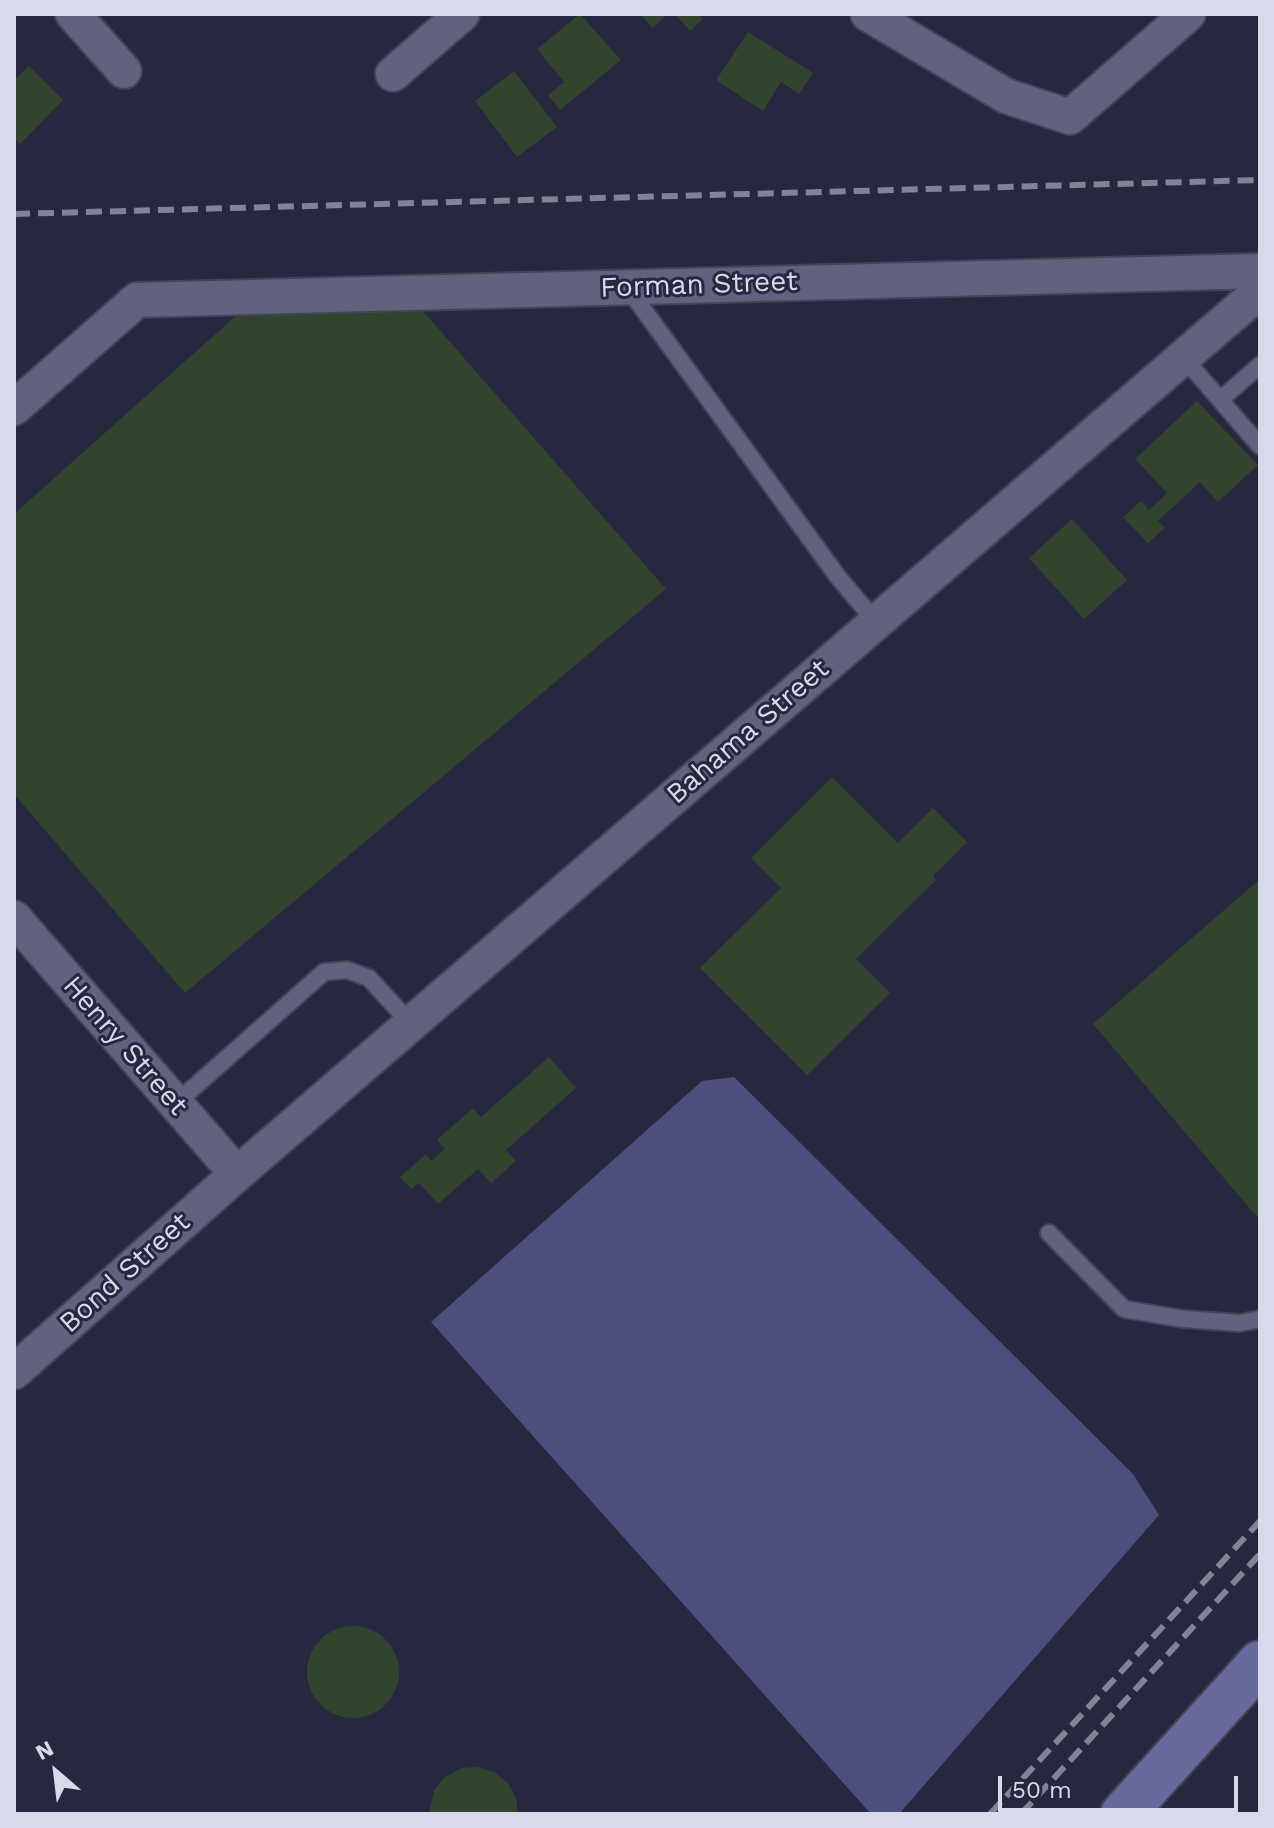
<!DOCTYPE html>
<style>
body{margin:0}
#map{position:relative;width:1274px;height:1828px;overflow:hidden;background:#272840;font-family:"Work Sans",sans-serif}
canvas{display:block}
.frame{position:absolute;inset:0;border:16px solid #d8d9e9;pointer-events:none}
.north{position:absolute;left:16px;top:1732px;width:80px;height:80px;-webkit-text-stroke:6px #272840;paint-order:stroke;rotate:332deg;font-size:22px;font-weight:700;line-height:32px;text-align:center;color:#d8d9e9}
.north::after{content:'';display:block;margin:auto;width:28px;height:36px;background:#d8d9e9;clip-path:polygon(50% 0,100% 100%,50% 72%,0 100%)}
.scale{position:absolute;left:998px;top:1776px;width:240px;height:36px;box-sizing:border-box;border:4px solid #d8d9e9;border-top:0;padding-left:10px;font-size:24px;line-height:28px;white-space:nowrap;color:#d8d9e9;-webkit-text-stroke:6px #272840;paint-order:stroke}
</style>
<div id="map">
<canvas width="1274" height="1828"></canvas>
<div class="frame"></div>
<div class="north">N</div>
<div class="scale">50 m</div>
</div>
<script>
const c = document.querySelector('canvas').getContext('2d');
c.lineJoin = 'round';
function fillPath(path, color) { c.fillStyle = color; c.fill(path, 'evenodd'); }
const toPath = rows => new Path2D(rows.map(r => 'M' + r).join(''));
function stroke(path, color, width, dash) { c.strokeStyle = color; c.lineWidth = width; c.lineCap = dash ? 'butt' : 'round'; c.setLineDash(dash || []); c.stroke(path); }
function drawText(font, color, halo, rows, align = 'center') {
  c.font = font + ' "Work Sans",sans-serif'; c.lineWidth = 6; c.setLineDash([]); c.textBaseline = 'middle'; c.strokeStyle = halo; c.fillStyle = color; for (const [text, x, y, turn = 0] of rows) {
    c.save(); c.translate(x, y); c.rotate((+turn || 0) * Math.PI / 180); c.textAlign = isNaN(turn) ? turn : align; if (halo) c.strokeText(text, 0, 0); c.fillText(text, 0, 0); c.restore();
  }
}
fillPath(toPath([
 [734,1077,1133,1474,1159,1515,899,1814,871,1814,431,1322,702,1081]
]), '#4c4e7c');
fillPath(toPath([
 [580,14,621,60,560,110,548,95,564,82,537,49],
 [640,14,668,14,652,28],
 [675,14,698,14,703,19,690,31],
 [748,32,813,73,799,94,781,82,763,111,716,80],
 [29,66,63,100,20,144,14,138,14,80],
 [514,71,557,127,517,157,475,101],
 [422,310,666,589,185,993,14,794,14,514,238,314],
 [1197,401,1258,465,1218,502,1200,482,1158,521,1165,528,1148,543,1123,517,1141,501,1149,510,1167,493,1135,459],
 [1072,519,1127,580,1084,619,1029,558],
 [832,777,898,843,933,808,967,842,933,876,936,880,856,959,890,993,807,1075,700,968,781,888,751,858],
 [1260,879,1260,1215,1257,1217,1093,1024],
 [549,1057,576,1088,506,1150,516,1161,491,1183,478,1169,438,1204,419,1183,411,1189,400,1177,426,1154,431,1161,445,1149,437,1140,473,1108,481,1117],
 '307 1672a46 46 0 1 1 92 0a46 46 0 1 1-92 0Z',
 [478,1767,494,1772,508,1783,516,1798,518,1814,429,1814,434,1790,445,1777,461,1768]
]), '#30442e');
const lane = toPath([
 [627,287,838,577,876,622],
 [1183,357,1260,446],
 [1220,400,1260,365],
 [175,1104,324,972,347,970,369,978,411,1024],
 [1049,1233,1124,1309,1183,1319,1240,1323,1260,1319]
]);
const street = toPath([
 [73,14,124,71],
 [868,14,1006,96,1070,117,1188,14],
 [393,74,462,14],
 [14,408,137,300,1260,271],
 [14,918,237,1174],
 [14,1372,237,1174,1260,291]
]);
const secondary = toPath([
 [1123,1814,1260,1663]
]);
stroke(lane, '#444459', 20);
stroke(street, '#444459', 38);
stroke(secondary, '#444459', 48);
stroke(lane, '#60627e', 16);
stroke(street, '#60627e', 34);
stroke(secondary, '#686a9d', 44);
stroke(toPath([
 [14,214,1260,180],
 [990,1814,1260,1521],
 [1021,1814,1260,1554]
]), '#828397', 6, [16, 8]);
drawText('28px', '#d8d9e9', '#272840', [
 ["Forman Street",699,285,-2],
 ["Bahama Street",748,732,-41],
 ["Henry Street",125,1046,49],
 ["Bond Street",125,1273,-42]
]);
</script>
